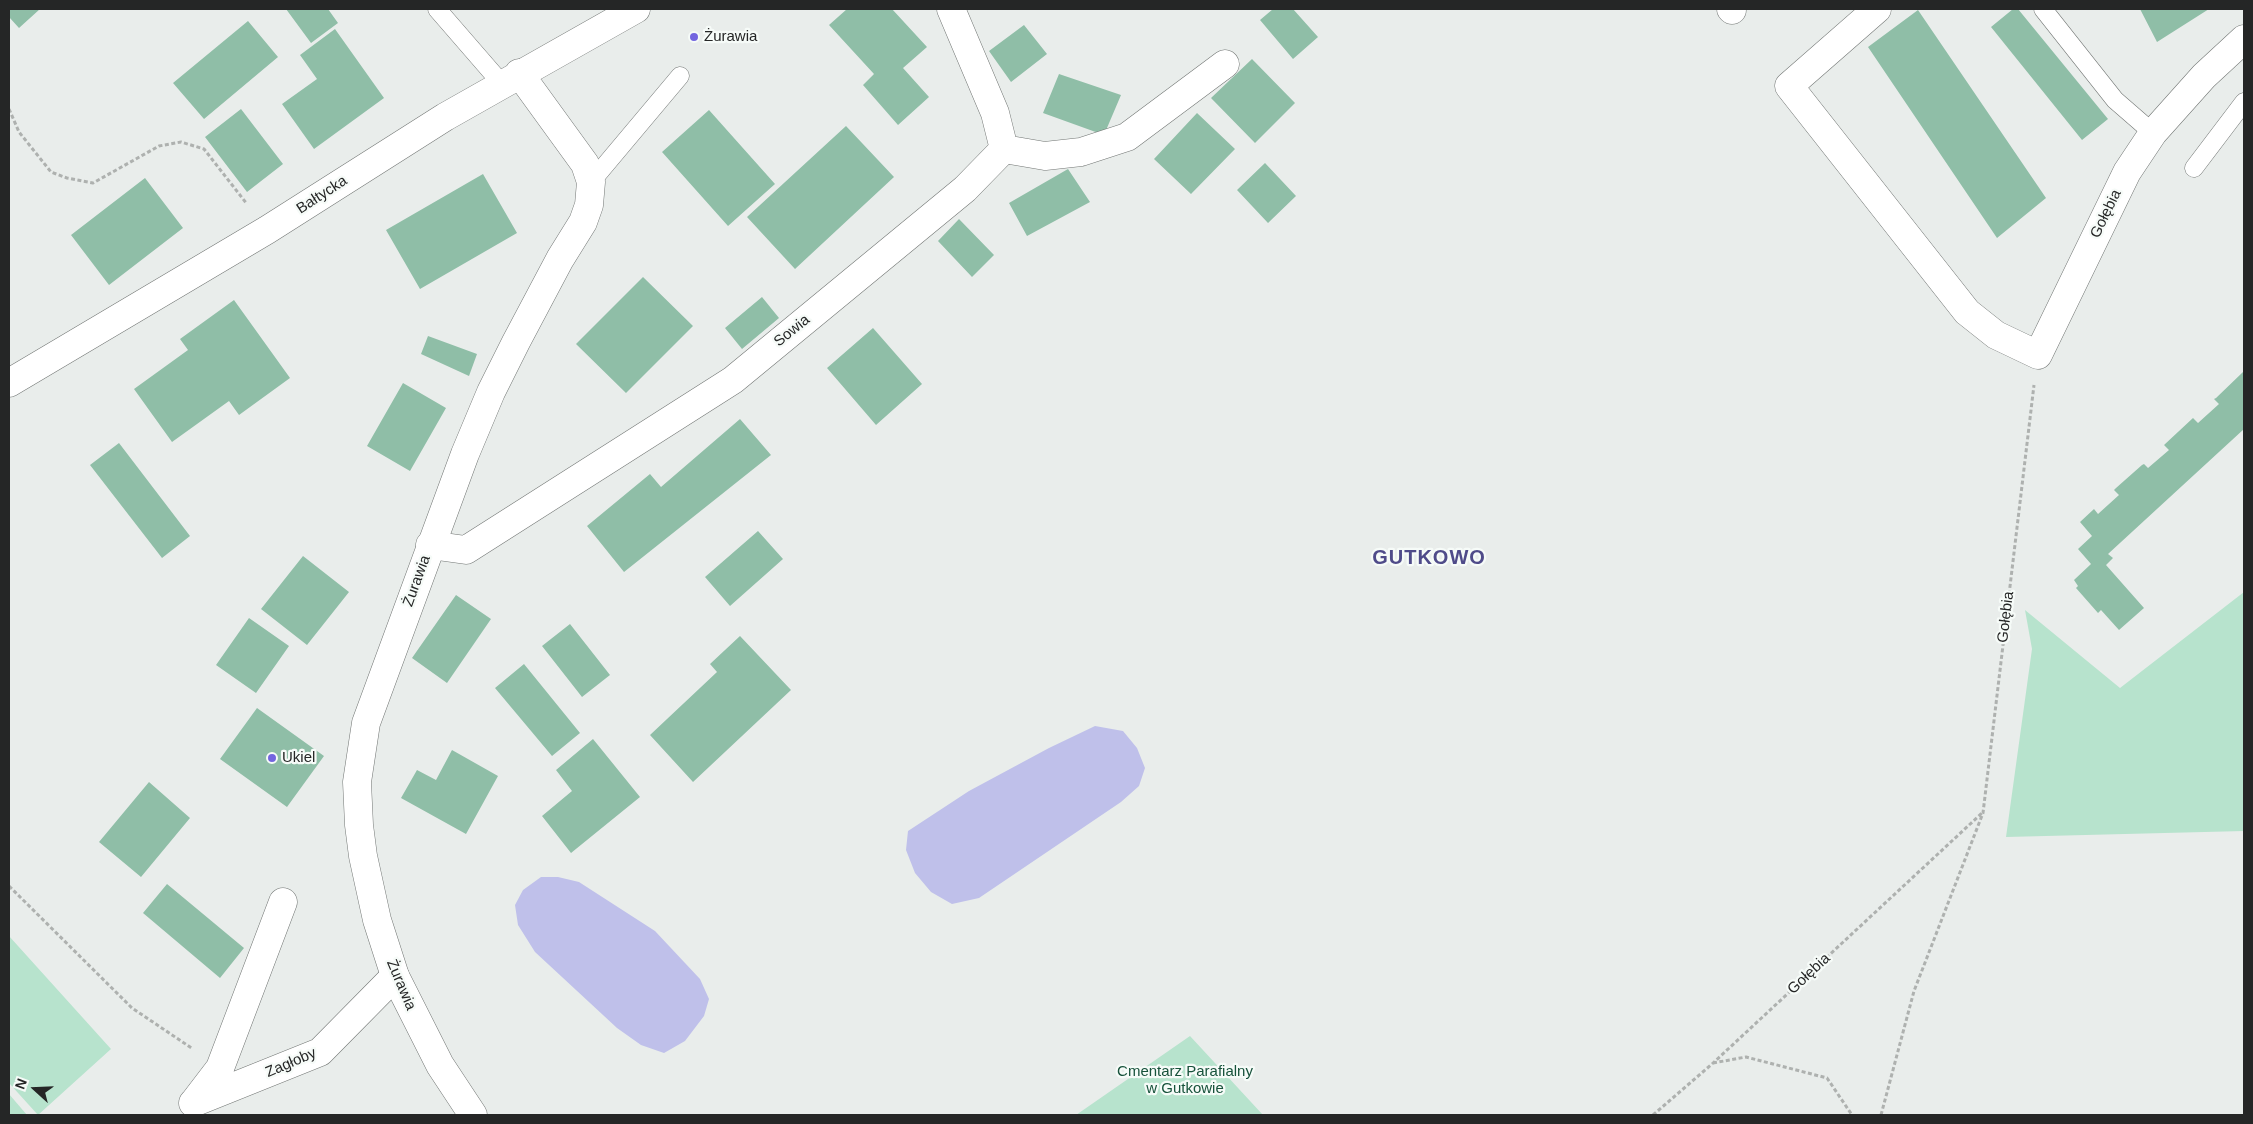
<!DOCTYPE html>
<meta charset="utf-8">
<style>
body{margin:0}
#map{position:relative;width:2253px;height:1124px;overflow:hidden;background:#e9edeb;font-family:Arial,sans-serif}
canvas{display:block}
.frame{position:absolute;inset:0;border:10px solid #252626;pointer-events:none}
.north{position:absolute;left:10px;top:1064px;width:50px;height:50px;-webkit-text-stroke:4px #f6fbf8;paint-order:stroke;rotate:290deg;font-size:14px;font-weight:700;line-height:20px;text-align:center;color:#252626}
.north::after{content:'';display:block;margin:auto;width:18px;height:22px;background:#252626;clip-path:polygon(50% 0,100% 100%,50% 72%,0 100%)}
</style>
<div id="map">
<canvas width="2253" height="1124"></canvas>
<div class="frame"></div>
<div class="north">N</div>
</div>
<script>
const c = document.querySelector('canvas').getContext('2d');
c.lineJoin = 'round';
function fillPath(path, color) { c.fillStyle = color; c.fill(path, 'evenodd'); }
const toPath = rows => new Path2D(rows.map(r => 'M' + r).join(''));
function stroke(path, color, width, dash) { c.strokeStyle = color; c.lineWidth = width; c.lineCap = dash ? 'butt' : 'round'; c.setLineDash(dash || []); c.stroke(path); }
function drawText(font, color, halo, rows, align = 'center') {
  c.font = font + ' Arial,sans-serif'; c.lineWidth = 4.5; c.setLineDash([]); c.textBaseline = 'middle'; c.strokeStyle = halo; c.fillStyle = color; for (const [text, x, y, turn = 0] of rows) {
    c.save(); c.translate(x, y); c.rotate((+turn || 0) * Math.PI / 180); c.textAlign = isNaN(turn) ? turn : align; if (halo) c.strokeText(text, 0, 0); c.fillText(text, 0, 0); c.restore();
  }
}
fillPath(toPath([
 [2244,592,2244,831,2006,837,2032,649,2025,610,2120,688],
 [9,936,111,1049,38,1115,9,1083],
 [1190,1036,1263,1115,1076,1115],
 [9,1094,27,1115,9,1115]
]), '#b7e3cd');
fillPath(toPath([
 [1095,726,1123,731,1137,748,1145,768,1139,786,1121,802,979,898,952,904,931,892,915,873,906,850,908,831,969,791,1049,748],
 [541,877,558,877,579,882,655,931,700,979,709,999,704,1016,685,1041,664,1053,641,1045,617,1028,535,952,518,925,515,905,523,890]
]), '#bfc0ea');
fillPath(toPath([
 [9,9,40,9,19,28,9,17],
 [286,9,328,9,338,23,311,43],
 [847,9,892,9,927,47,903,68,929,97,898,125,863,85,874,74,829,25],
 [1273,9,1293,9,1318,37,1293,59,1260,20],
 [2013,9,2018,9,2108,119,2082,140,1991,27],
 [2140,9,2209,9,2157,42],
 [1918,10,2046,198,1997,238,1868,47],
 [248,21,278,57,204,119,173,83],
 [1024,25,1047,54,1011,82,989,51],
 [335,29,384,98,314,149,282,104,317,79,300,55],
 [1252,59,1295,103,1255,143,1211,98],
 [1059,74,1121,95,1104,135,1043,113],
 [241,109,283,164,247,192,205,137],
 [709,110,775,184,728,226,662,152],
 [1197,113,1235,149,1191,194,1154,159],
 [846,126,894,177,795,269,747,217],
 [1265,163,1296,196,1268,223,1237,190],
 [1068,169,1090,202,1027,236,1009,203],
 [483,174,517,233,420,289,386,230],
 [145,178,183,228,109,285,71,235],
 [959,219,994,255,972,277,938,241],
 [643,277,693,326,626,393,576,344],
 [762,297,779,318,742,349,725,328],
 [234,300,290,378,239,415,229,401,172,442,134,389,188,350,180,339],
 [873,328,922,384,876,425,827,368],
 [428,336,477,354,469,376,421,354],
 [2243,372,2244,429,2108,554,2113,558,2106,565,2144,608,2119,630,2101,610,2098,613,2076,588,2078,586,2074,580,2091,564,2078,549,2092,536,2080,522,2094,509,2098,514,2119,495,2114,490,2116,488,2142,465,2144,464,2148,468,2169,450,2164,445,2193,418,2198,423,2219,404,2214,399,2216,398],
 [403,383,446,408,410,471,367,446],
 [740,419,771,455,624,572,587,526,650,474,661,487],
 [119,443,190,536,162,558,90,465],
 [758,531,783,559,730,606,705,577],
 [303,556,349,592,307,645,261,609],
 [456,595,491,619,447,683,412,658],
 [249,618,289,646,256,693,216,665],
 [570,624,610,675,582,697,542,646],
 [740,636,791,690,693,782,650,735,717,672,710,664],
 [524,664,580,733,552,756,495,688],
 [257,708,324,756,287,807,220,759],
 [593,739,640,797,571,853,542,816,572,791,556,770],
 [452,750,498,776,466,834,401,798,417,770,436,780],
 [149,782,190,818,141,877,99,842],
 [167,884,244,948,220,978,143,913]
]), '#8fbea7');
const lane = toPath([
 [437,9,502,84],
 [2043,9,2115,100,2153,133],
 [2194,168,2244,102],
 [591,182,680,76]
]);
const street = toPath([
 [1731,9,1732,10],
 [1877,9,1789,86,1967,312,1996,335,2038,355,2127,172,2153,133,2204,76,2244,39],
 [1004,149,1045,156,1081,152,1127,137,1225,64],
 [430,545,466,550,733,380,965,189,1004,149,995,113,951,9],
 [194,1102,220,1068,283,902],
 [193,1103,320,1052,395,976]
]);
const secondary = toPath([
 [9,383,267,230,445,117,636,9],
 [473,1115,440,1065,395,976,377,920,363,856,359,825,357,782,366,723,465,454,491,392,516,342,560,259,583,222,589,205,591,182,585,164,519,73]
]);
stroke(lane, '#727674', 19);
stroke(street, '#727674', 29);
stroke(secondary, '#727674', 29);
stroke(toPath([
 [9,109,19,132,51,172,67,178,93,183,159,146,181,142,204,149,247,204],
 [9,886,132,1008,193,1049],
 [1713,1063,1746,1057,1827,1078,1852,1115],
 [1653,1115,1712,1064,1982,813],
 [1881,1115,1914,991,1983,813,2034,385]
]), '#aeb1af', 3, [4, 2.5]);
stroke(lane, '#fff', 18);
stroke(street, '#fff', 28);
stroke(secondary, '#fff', 28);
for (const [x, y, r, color] of [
 [694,37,5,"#7365df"],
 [272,758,5,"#7365df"]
]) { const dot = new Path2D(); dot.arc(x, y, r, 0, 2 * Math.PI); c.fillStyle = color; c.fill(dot); stroke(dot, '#f6fbf8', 2); }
drawText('15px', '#252626', '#f6fbf8', [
 ["Żurawia",704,37],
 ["Ukiel",282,758]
], 'left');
drawText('15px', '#252626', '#f6fbf8', [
 ["Bałtycka",322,195,-33],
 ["Gołębia",2106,214,-64],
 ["Sowia",792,331,-39],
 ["Żurawia",417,581,-70],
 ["Gołębia",2006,617,-83],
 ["Gołębia",1809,974,-43],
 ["Żurawia",401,985,67],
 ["Zagłoby",291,1063,-23]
]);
drawText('15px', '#17523b', '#f6fbf8', [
 ["Cmentarz Parafialny",1185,1072],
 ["w Gutkowie",1185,1089]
]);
c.letterSpacing = '1px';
drawText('bold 20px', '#4f4b89', '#f6fbf8', [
 ["GUTKOWO",1429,558]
]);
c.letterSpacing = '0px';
</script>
